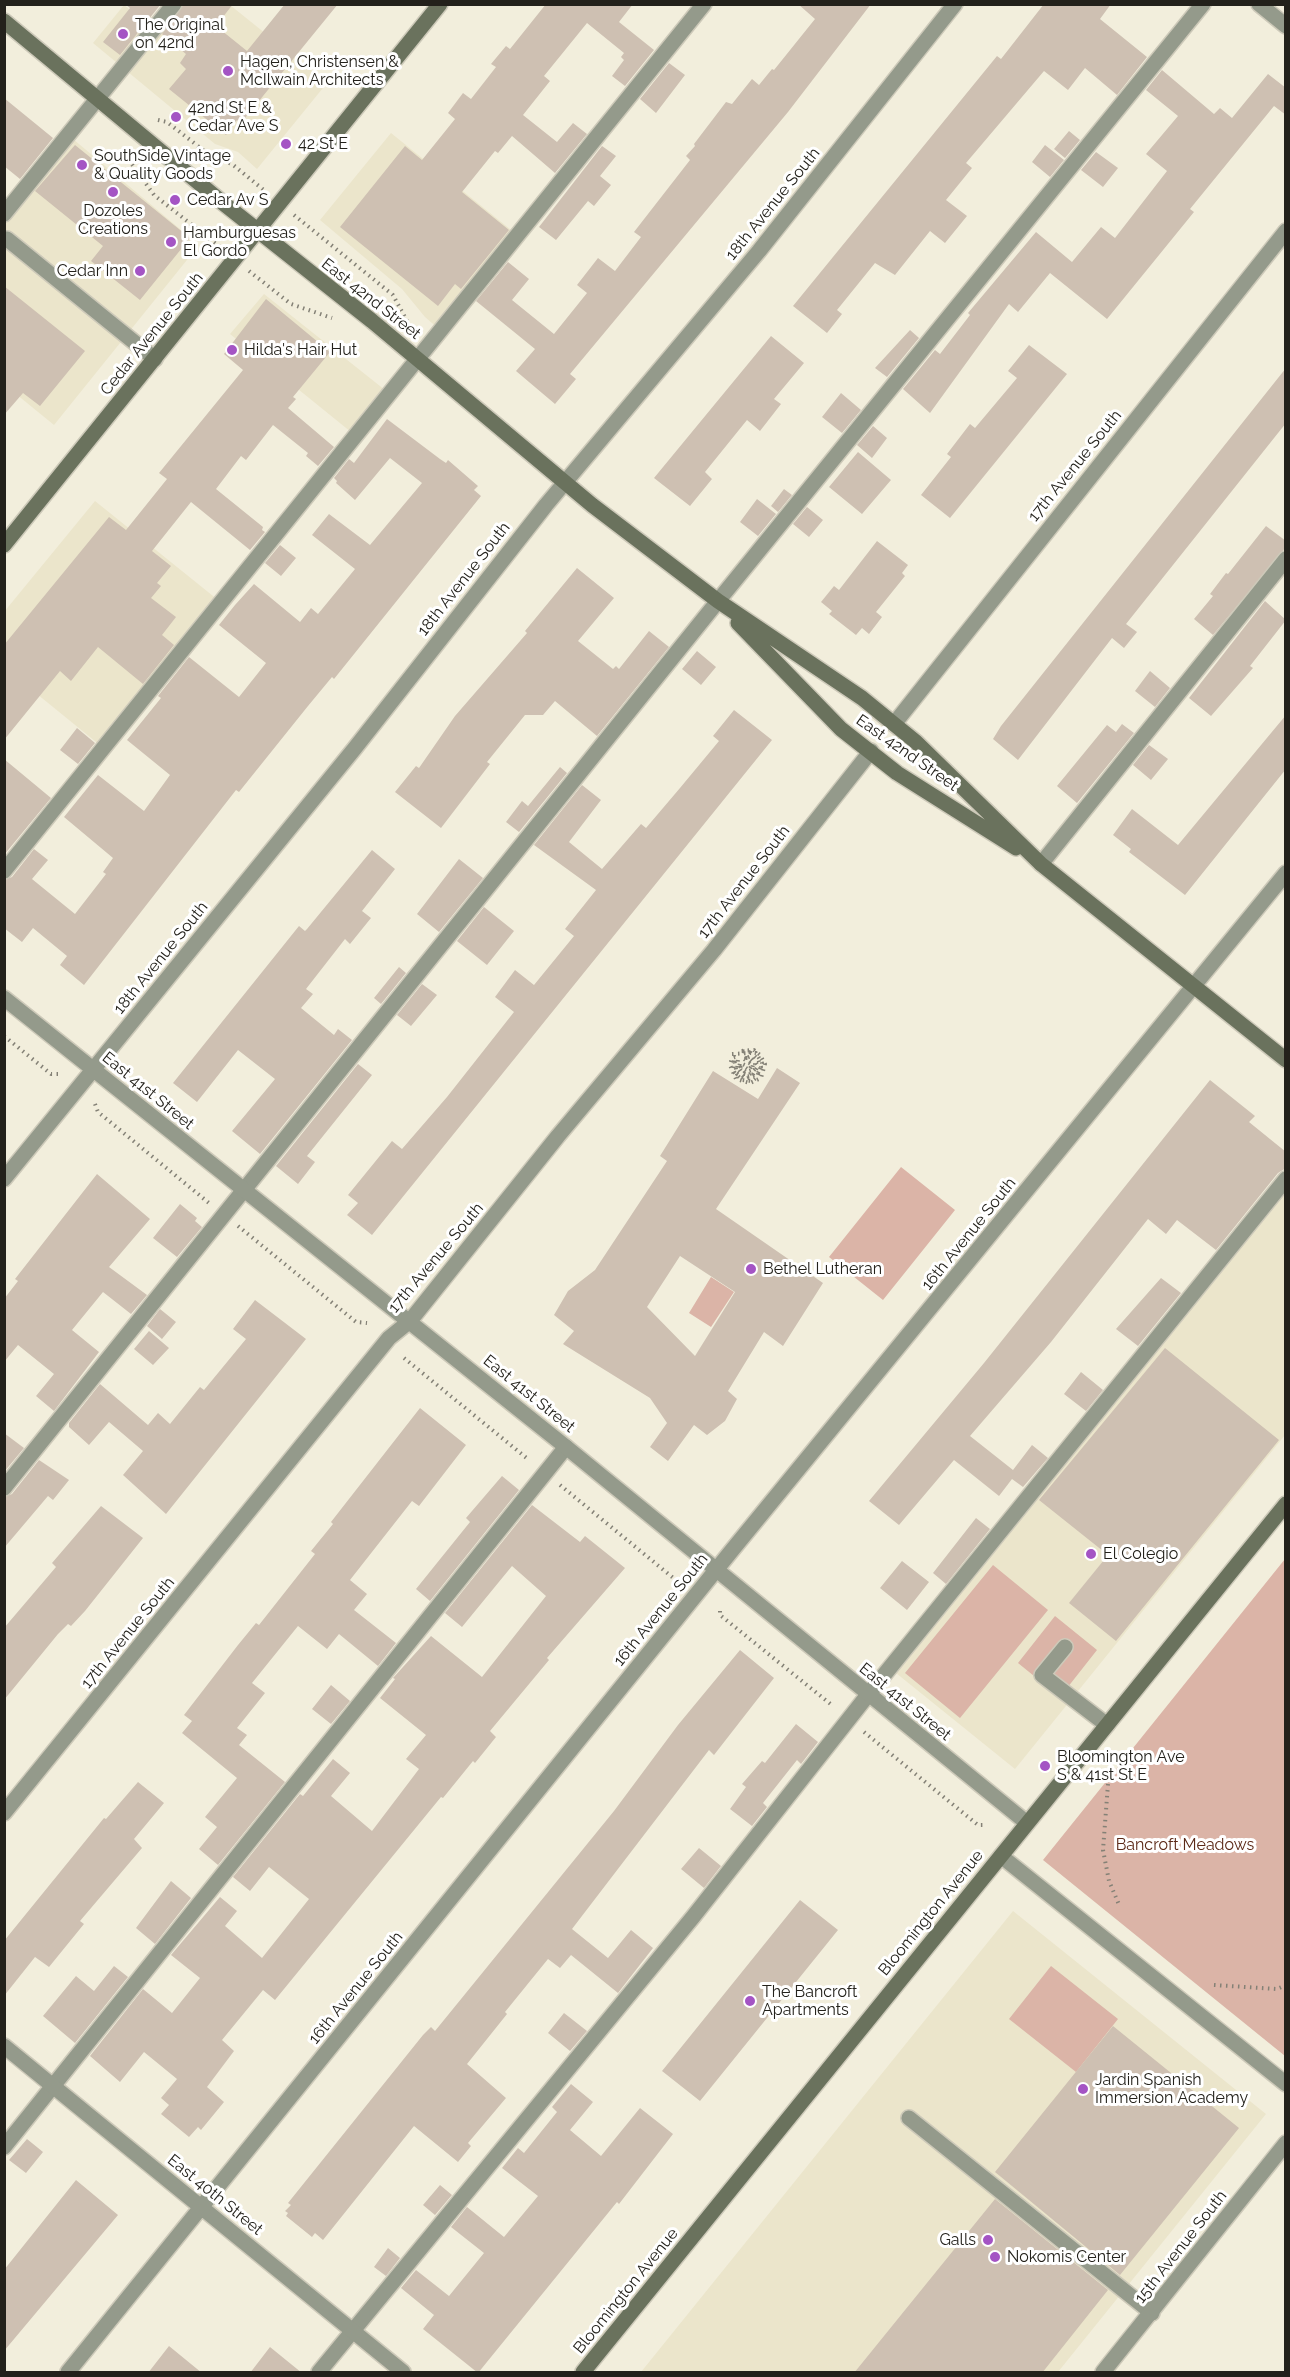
<!DOCTYPE html>
<style>
body{margin:0}
#map{position:relative;width:1290px;height:2377px;overflow:hidden;background:#f2eedc;font-family:Raleway,sans-serif}
canvas{display:block}
.frame{position:absolute;inset:0;border:6px solid #23211b;pointer-events:none}
</style>
<div id="map">
<canvas width="1290" height="2377"></canvas>
<div class="frame"></div>
</div>
<script>
const c = document.querySelector('canvas').getContext('2d');
c.lineJoin = 'round';
function fillPath(path, color) { c.fillStyle = color; c.fill(path, 'evenodd'); }
const toPath = rows => new Path2D(rows.map(r => 'M' + r).join(''));
function stroke(path, color, width, dash) { c.strokeStyle = color; c.lineWidth = width; c.lineCap = dash ? 'butt' : 'round'; c.setLineDash(dash || []); c.stroke(path); }
function drawText(font, color, halo, rows, align = 'center') {
  c.font = font + ' Raleway,sans-serif'; c.lineWidth = 6; c.setLineDash([]); c.textBaseline = 'middle'; c.strokeStyle = halo; c.fillStyle = color; for (const [text, x, y, turn = 0] of rows) {
    c.save(); c.translate(x, y); c.rotate((+turn || 0) * Math.PI / 180); c.textAlign = isNaN(turn) ? turn : align; if (halo) c.strokeText(text, 0, 0); c.fillText(text, 0, 0); c.restore();
  }
}
fillPath(toPath([
 [124,5,158,31,180,5,230,5,327,83,257,169,238,152,215,144,93,43],
 [391,133,516,234,440,330,425,317,402,289,320,220],
 [73,139,199,245,54,425,5,385,4,224],
 [264,294,385,390,351,432,230,334],
 [95,501,218,600,101,746,5,668,4,612],
 [1285,1192,1285,1435,1015,1769,896,1673],
 [1013,1911,1266,2114,1058,2372,641,2372]
]), '#ebe5cb');
fillPath(toPath([
 [901,1167,955,1210,883,1300,829,1257],
 [711,1277,734,1292,711,1327,689,1313],
 [1285,1559,1285,2056,1043,1860],
 [993,1565,1048,1610,960,1718,905,1673],
 [1055,1616,1097,1650,1060,1697,1018,1663],
 [1051,1966,1118,2019,1076,2072,1009,2019]
]), '#dbb4a7');
fillPath(toPath([
 [125,4,161,4,120,55,103,42,130,8],
 [184,4,233,4,216,26,247,51,285,4,338,4,241,123,237,120,226,135,169,89,186,69,180,63,186,54,162,34],
 [546,4,633,4,619,22,654,50,625,86,612,76,624,60,621,57,624,53,587,23,544,76,550,81,523,115,557,142,573,123,587,134,555,173,512,136,498,153,495,151,462,192,509,230,461,289,455,284,438,306,340,227,405,146,422,160,455,119,448,113,463,93,471,99,496,67,491,64,506,46,510,49],
 [798,4,871,4,788,112,570,374,576,379,555,404,516,371,535,349,476,301,508,262,529,279,512,300,554,334,587,293,577,285,598,258,615,271,641,237,634,232,690,160,686,156,695,146,694,144,726,102,732,104,752,79,759,85,772,69,774,70,815,19],
 [1044,4,1111,4,1100,19,1147,57,1117,95,1085,68,1068,90,1044,71,966,163,972,168,946,200,967,216,945,243,930,231,895,275,875,263,837,310,842,314,827,333,793,306,997,56,1001,59],
 [669,63,685,75,656,113,640,99],
 [1162,70,1214,114,1220,108,1232,118,1268,74,1286,88,1286,115,1274,106,1190,209,1194,212,1107,319,1050,273,1018,312,1009,304,930,413,903,389,935,350,940,354,970,315,968,313,1036,232,1072,262,1101,227,1115,238,1167,171,1146,154,1178,116,1146,90],
 [4,98,53,138,20,179,4,166],
 [1069,131,1080,140,1065,158,1054,149],
 [75,145,190,238,140,300,91,261,103,246,35,191],
 [1045,145,1064,160,1050,177,1032,162],
 [602,146,616,156,600,176,611,185,594,206,588,201,556,240,539,227],
 [1096,152,1118,168,1103,187,1081,170],
 [4,286,85,351,40,406,23,393,4,415],
 [266,299,330,352,293,397,296,399,288,408,334,447,318,466,306,456,308,453,273,425,246,460,241,456,216,489,263,527,262,530,265,532,250,550,191,502,152,551,171,566,157,583,161,586,151,598,176,617,162,635,174,645,143,684,98,647,71,681,60,671,4,740,4,645,109,517,126,530,167,479,159,473,243,370,224,354],
 [910,330,919,338,887,377,875,368],
 [771,336,804,363,774,399,781,404,760,431,747,420,705,472,712,479,690,506,654,478],
 [1029,345,1067,374,950,518,921,495,951,457,947,454,970,424,975,428,1017,378,1008,371],
 [1286,368,1286,423,1126,624,1137,632,1124,648,1112,638,1018,760,993,739,1001,726],
 [841,393,861,410,842,433,822,417],
 [387,419,440,459,446,463,448,460,478,486,474,490,481,496,334,679,332,677,308,706,239,792,236,790,84,985,60,965,67,956,33,928,22,942,4,928,4,880,12,877,34,849,48,860,32,879,75,914,106,874,103,872,113,858,64,817,98,775,144,811,170,775,127,740,161,698,158,696,189,657,239,697,266,663,219,625,235,605,254,584,300,622,311,608,318,614,355,569,312,535,329,514,370,545,422,483,390,458,355,500,336,483,337,481,334,478,349,459,354,463],
 [873,426,887,438,872,458,857,445],
 [858,452,891,480,862,514,829,487],
 [784,489,792,495,778,512,771,506],
 [757,499,776,514,758,536,740,522],
 [807,507,823,520,809,537,793,524],
 [1266,526,1286,541,1286,547,1213,635,1194,619,1213,596,1210,594,1226,573,1228,574],
 [877,541,908,565,902,573,905,576,876,612,882,617,869,634,862,628,856,635,829,614,832,611,821,602,834,586,839,590],
 [280,545,296,558,281,576,265,563],
 [577,568,614,598,578,641,613,669,616,666,619,669,649,631,669,647,597,736,555,701,543,715,525,715,487,762,490,764,441,828,395,792,416,766,419,768,455,716,527,633,525,631],
 [1265,601,1286,620,1250,666,1253,668,1211,716,1189,698],
 [697,651,716,667,701,685,682,669],
 [1150,671,1170,688,1155,707,1135,691],
 [734,710,772,740,372,1235,347,1215,358,1203,348,1195,392,1141,402,1149,447,1097,514,1012,495,997,515,970,534,985,574,936,565,929,596,890,534,845,582,785,601,800,569,842,602,869,641,824,646,828,680,788,719,741,713,736],
 [1286,715,1286,769,1185,895,1129,852,1131,849,1113,835,1132,809,1178,845],
 [1122,724,1134,733,1077,803,1057,786,1107,725,1116,732],
 [77,728,95,743,78,764,60,750],
 [1149,745,1168,759,1151,780,1133,765],
 [4,759,51,798,4,855],
 [560,767,567,773,519,832,506,822,522,801,528,806],
 [372,850,395,869,362,911,371,918,350,944,345,939,306,989,313,994,301,1008,334,1035,338,1029,352,1040,260,1154,232,1131,275,1079,238,1050,197,1102,173,1083,299,926,305,931,307,929],
 [459,859,483,878,439,932,417,914],
 [484,907,514,931,487,965,457,941],
 [399,967,406,973,381,1004,374,998],
 [422,984,437,995,411,1026,397,1015],
 [358,1064,372,1075,307,1156,315,1162,298,1184,276,1166],
 [777,1068,800,1083,716,1209,823,1283,783,1346,764,1332,728,1391,737,1399,725,1421,707,1435,694,1425,668,1461,650,1447,667,1423,650,1398,563,1344,574,1331,554,1315,568,1291,595,1270,667,1161,660,1156,713,1071,758,1099],
 [680,1256,735,1292,695,1356,647,1307],
 [1210,1080,1255,1116,1249,1122,1286,1152,1286,1168,1278,1173,1216,1250,1177,1220,1166,1234,1148,1219,1051,1342,970,1436,1013,1470,1032,1445,1048,1458,1023,1487,1012,1479,999,1496,954,1460,899,1525,869,1501,984,1363],
 [97,1174,150,1219,109,1267,147,1295,131,1314,103,1292,72,1330,99,1352,54,1411,36,1396,54,1374,18,1345,4,1362,4,1299,18,1281,15,1279],
 [180,1204,197,1218,195,1221,202,1227,177,1257,153,1238],
 [1161,1278,1181,1293,1138,1346,1116,1329],
 [255,1300,306,1339,166,1514,123,1475,143,1451,109,1422,89,1445,69,1427,69,1423,100,1384,148,1425,158,1413,170,1424,200,1387,204,1390,246,1339,233,1329],
 [160,1309,176,1322,162,1339,147,1326],
 [149,1331,169,1348,153,1365,134,1349],
 [1165,1348,1279,1440,1116,1641,1069,1603,1108,1555,1039,1500],
 [1081,1372,1103,1390,1086,1411,1064,1394],
 [420,1408,466,1445,419,1506,412,1501,350,1580,367,1594,354,1610,396,1643,378,1666,339,1634,327,1649,298,1626,252,1683,265,1693,237,1728,247,1735,239,1745,285,1782,218,1865,199,1849,217,1827,205,1817,237,1778,182,1733,192,1721,184,1715,238,1645,256,1623,259,1625,315,1554,311,1551,333,1524,331,1522],
 [4,1433,24,1448,4,1472],
 [39,1460,69,1480,53,1500,48,1496,4,1548,4,1497,12,1494],
 [502,1476,519,1490,430,1601,416,1589,470,1522,466,1518],
 [532,1505,580,1542,585,1536,625,1568,547,1658,549,1660,490,1731,496,1737,475,1763,473,1761,443,1798,441,1797,275,2000,263,1990,222,2040,234,2051,207,2087,224,2102,201,2130,198,2127,189,2137,161,2114,169,2105,161,2098,177,2079,144,2052,120,2082,90,2056,143,1989,172,2013,200,1978,171,1955,220,1897,237,1911,225,1926,262,1958,309,1899,269,1867,250,1891,233,1877,300,1794,303,1796,333,1759,350,1773,331,1796,372,1831,419,1769,406,1759,426,1735,380,1698,395,1679,393,1678,431,1636,482,1677,546,1596,512,1566,462,1627,445,1613],
 [101,1506,143,1538,85,1611,71,1626,68,1624,58,1634,4,1700,4,1628,56,1567,52,1563],
 [976,1518,990,1529,946,1584,933,1573],
 [902,1561,929,1582,907,1610,880,1588],
 [740,1650,774,1678,714,1755,709,1750,572,1929,608,1958,631,1930,653,1948,618,1993,571,1955,560,1968,548,1959,505,2012,507,2014,467,2064,506,2098,468,2143,471,2146,458,2162,414,2126,323,2240,315,2233,312,2237,286,2216,288,2213,285,2211,291,2205,288,2203,423,2035,431,2027,435,2031,614,1811,678,1725],
 [331,1685,350,1701,331,1724,312,1709],
 [796,1724,818,1742,801,1764,797,1760,763,1803,767,1807,752,1826,730,1809,746,1787,742,1784,762,1761,765,1763],
 [138,1782,164,1803,134,1839,142,1848,80,1921,84,1924,49,1967,35,1957,4,1996,4,1941,104,1818,106,1819],
 [699,1848,721,1866,704,1888,681,1869],
 [171,1881,191,1898,155,1944,136,1928],
 [800,1900,838,1930,700,2101,662,2071],
 [114,1966,128,1977,75,2043,43,2016,76,1976,94,1991],
 [564,2013,587,2031,570,2051,548,2033],
 [1113,2026,1239,2128,1120,2275,995,2172],
 [571,2084,593,2102,570,2130,601,2156,640,2108,673,2134,619,2204,617,2202,478,2373,423,2329,434,2315,401,2288,416,2270,449,2296,484,2253,451,2227,467,2207,504,2237,538,2196,502,2168,518,2148,524,2153,557,2112,552,2107],
 [27,2139,43,2152,26,2173,9,2160],
 [76,2180,118,2215,4,2351,4,2270],
 [440,2185,452,2195,435,2215,423,2205],
 [995,2199,1108,2290,1042,2373,854,2373],
 [388,2248,400,2258,386,2276,374,2267],
 [169,2346,202,2373,148,2373],
 [270,2347,302,2373,250,2373]
]), '#cec0b2');
const lane = toPath([
 [4,214,174,4],
 [7,239,155,359],
 [1041,864,1286,559],
 [4,871,704,4],
 [4,1488,718,601,1203,4],
 [1065,1647,1042,1675,1107,1725],
 [909,2118,1152,2313],
 [4,2147,566,1447],
 [319,2372,693,1917,867,1696,1286,1179]
]);
const street = toPath([
 [1259,4,1286,26],
 [894,724,1286,231],
 [4,998,566,1447,1027,1823],
 [4,1179,355,748,546,505,759,251,955,4],
 [4,1813,389,1338,410,1321,558,1136,714,950,871,751],
 [1001,1856,1286,2084],
 [4,2046,403,2372],
 [68,2372,733,1549,1286,873],
 [1103,2372,1286,2143]
]);
const secondary = toPath([
 [4,21,223,203,372,321,592,505,718,601,862,698,916,742,1041,864,1286,1060],
 [4,545,440,4],
 [738,623,841,729,897,773,1016,848],
 [583,2372,1286,1504]
]);
stroke(lane, '#cdc9b9', 18);
stroke(street, '#cdc9b9', 18);
stroke(secondary, '#cdc9b9', 18);
stroke(toPath([
 [158,120,167,122,212,157,232,164,265,191],
 [129,153,131,163,154,195,220,247],
 [294,215,393,295,407,321],
 [249,271,291,304,332,318],
 [4,1036,51,1074,58,1074],
 [732,1054,751,1053,758,1059,761,1067,758,1073,746,1079,737,1074,734,1059,733,1071,742,1080,752,1081,757,1077,762,1063,756,1053,740,1051,754,1050,760,1055,765,1064,761,1078,750,1083,736,1079,730,1065,732,1058,735,1057,738,1059,737,1071,744,1077,752,1076,758,1066,751,1056,744,1059,752,1065,749,1070,743,1066,741,1067,745,1072,752,1070,753,1064,746,1058,751,1058,755,1062,755,1069,749,1075,742,1073,739,1068,740,1063,747,1066],
 [95,1104,98,1112,209,1203],
 [238,1226,356,1322,367,1323],
 [404,1358,529,1460],
 [560,1485,677,1581],
 [720,1611,720,1615,833,1706],
 [864,1732,978,1825,984,1825],
 [1108,1784,1103,1850,1109,1881,1120,1907],
 [1214,1985,1277,1989,1286,1985]
]), '#848176', 4, [1.5, 4.5]);
stroke(lane, '#949a8b', 15);
stroke(street, '#949a8b', 15);
stroke(secondary, '#6a725d', 15);
for (const [x, y, r, color] of [
 [123,34,6,"#a454c4"],
 [228,71,6,"#a454c4"],
 [176,117,6,"#a454c4"],
 [286,144,6,"#a454c4"],
 [82,165,6,"#a454c4"],
 [113,192,6,"#a454c4"],
 [175,200,6,"#a454c4"],
 [171,242,6,"#a454c4"],
 [140,271,6,"#a454c4"],
 [232,350,6,"#a454c4"],
 [751,1269,6,"#a454c4"],
 [1091,1554,6,"#a454c4"],
 [1045,1766,6,"#a454c4"],
 [750,2001,6,"#a454c4"],
 [1083,2089,6,"#a454c4"],
 [988,2240,6,"#a454c4"],
 [995,2257,6,"#a454c4"]
]) { const dot = new Path2D(); dot.arc(x, y, r, 0, 2 * Math.PI); c.fillStyle = color; c.fill(dot); stroke(dot, '#fff', 2); }
drawText('16px', '#23211b', '#fff', [
 ["The Original",135,25],
 ["on 42nd",135,43],
 ["Hagen, Christensen &",240,62],
 ["McIlwain Architects",240,80],
 ["42nd St E &",188,108],
 ["Cedar Ave S",188,126],
 ["42 St E",298,144],
 ["SouthSide Vintage",94,156],
 ["& Quality Goods",94,174],
 ["Cedar Av S",187,200],
 ["Dozoles",113,211,"center"],
 ["Creations",113,229,"center"],
 ["Hamburguesas",183,233],
 ["El Gordo",183,251],
 ["Cedar Inn",128,271,"right"],
 ["Hilda's Hair Hut",244,350],
 ["Bethel Lutheran",763,1269],
 ["El Colegio",1103,1554],
 ["Bloomington Ave",1057,1757],
 ["S & 41st St E",1057,1775],
 ["The Bancroft",762,1992],
 ["Apartments",762,2010],
 ["Jardin Spanish",1095,2080],
 ["Immersion Academy",1095,2098],
 ["Galls",976,2240,"right"],
 ["Nokomis Center",1007,2257]
], 'left');
drawText('16px', '#23211b', '#fff', [
 ["18th Avenue South",773,204,-51],
 ["East 42nd Street",371,299,38],
 ["Cedar Avenue South",152,334,-51],
 ["17th Avenue South",1075,466,-51],
 ["18th Avenue South",464,579,-52],
 ["East 42nd Street",907,753,35],
 ["17th Avenue South",744,882,-52],
 ["18th Avenue South",161,958,-51],
 ["East 41st Street",148,1091,39],
 ["16th Avenue South",969,1234,-51],
 ["17th Avenue South",436,1258,-50],
 ["East 41st Street",529,1394,39],
 ["16th Avenue South",661,1610,-51],
 ["17th Avenue South",128,1633,-51],
 ["East 41st Street",905,1702,39],
 ["Bloomington Avenue",931,1913,-51],
 ["16th Avenue South",356,1988,-51],
 ["East 40th Street",215,2195,39],
 ["15th Avenue South",1181,2247,-52],
 ["Bloomington Avenue",626,2291,-51]
]);
drawText('16px', '#5b2917', '#fff', [
 ["Bancroft Meadows",1185,1845]
]);
</script>
